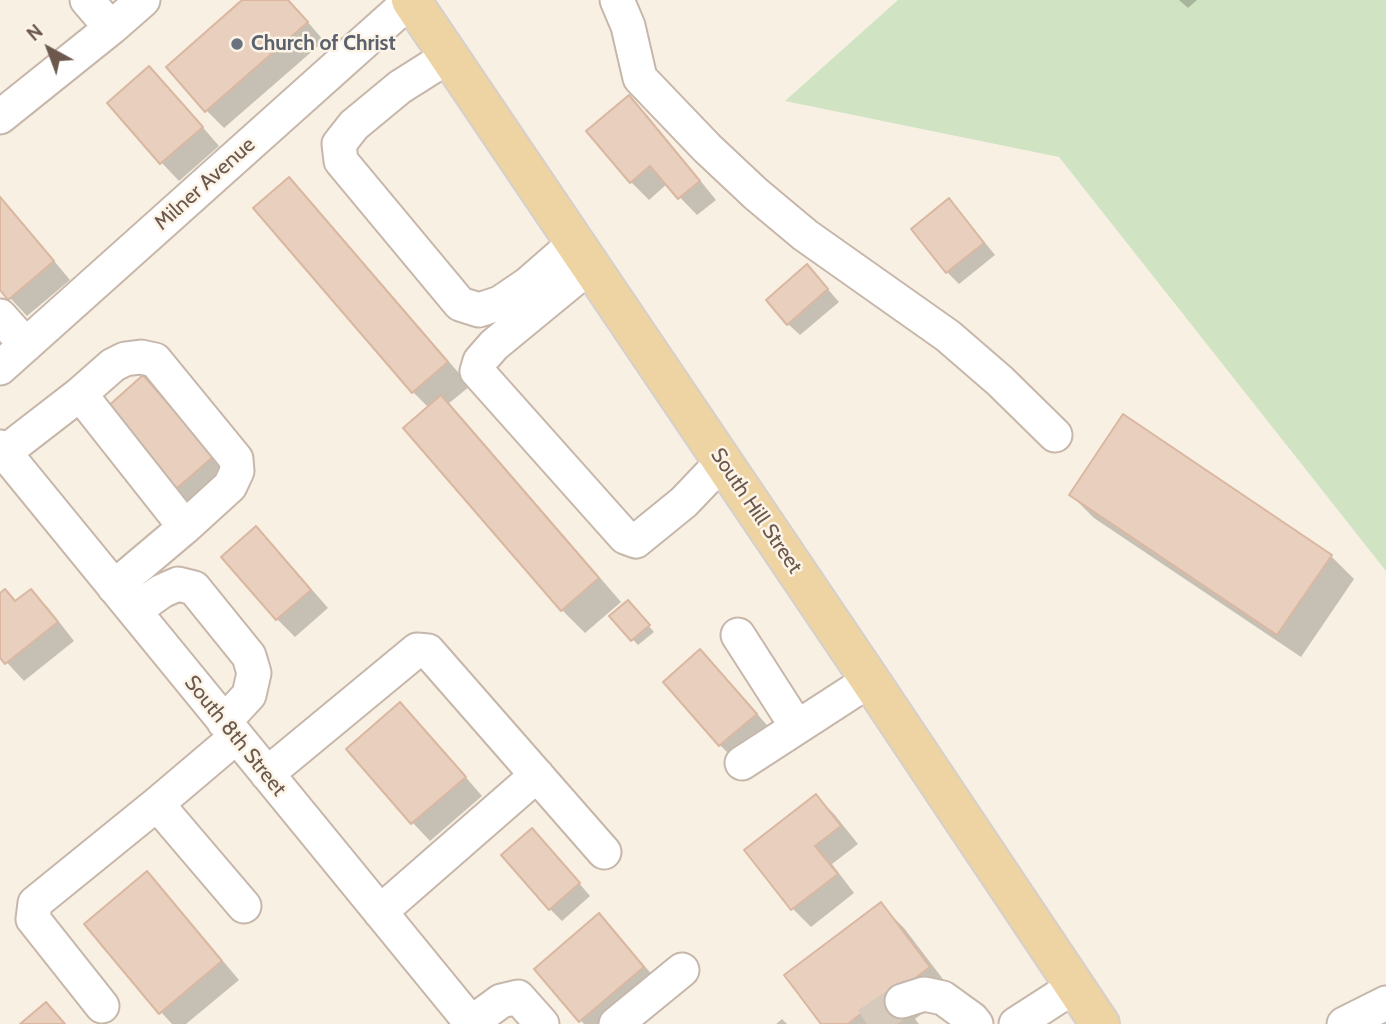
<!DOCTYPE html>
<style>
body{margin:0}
#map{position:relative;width:1386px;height:1024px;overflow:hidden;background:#f8f0e2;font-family:Cabin,sans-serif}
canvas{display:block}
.north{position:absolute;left:14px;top:14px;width:70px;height:70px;-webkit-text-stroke:5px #fcf4e7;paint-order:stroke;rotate:319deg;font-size:19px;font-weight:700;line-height:28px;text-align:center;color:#6c584c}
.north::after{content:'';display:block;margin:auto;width:24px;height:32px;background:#6c584c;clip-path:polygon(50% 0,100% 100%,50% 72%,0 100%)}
</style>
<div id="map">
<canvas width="1386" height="1024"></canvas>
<div class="north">N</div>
</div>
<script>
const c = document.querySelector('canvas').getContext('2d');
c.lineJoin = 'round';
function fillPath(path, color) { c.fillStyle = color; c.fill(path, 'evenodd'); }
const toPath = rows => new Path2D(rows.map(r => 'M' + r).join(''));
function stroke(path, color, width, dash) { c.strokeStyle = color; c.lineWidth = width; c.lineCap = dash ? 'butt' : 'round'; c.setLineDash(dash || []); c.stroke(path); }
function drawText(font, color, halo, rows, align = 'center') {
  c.font = font + ' Cabin,sans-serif'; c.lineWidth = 5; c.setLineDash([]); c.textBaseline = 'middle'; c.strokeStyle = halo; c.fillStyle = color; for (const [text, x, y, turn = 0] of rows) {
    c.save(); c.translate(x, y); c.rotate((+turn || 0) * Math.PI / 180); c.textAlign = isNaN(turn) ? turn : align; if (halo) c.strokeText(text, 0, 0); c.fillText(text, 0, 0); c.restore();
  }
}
fillPath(toPath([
 [898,0,1386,0,1386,571,1059,157,785,101]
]), '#d0e3c3');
fillPath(toPath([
 [245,0,289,0,324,41,224,128,206,110],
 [1179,0,1197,0,1188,8],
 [149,68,167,86,219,146,179,181,162,163,109,103],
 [629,98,647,115,716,200,697,215,667,184,649,200,631,182],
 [289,180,312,203,470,386,448,404,464,420,621,602,585,633,562,610,429,408,413,392],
 [0,199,14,213,70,280,27,316,0,287],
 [949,201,961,213,995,255,959,284,947,272],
 [819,279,839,302,800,335,788,324],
 [143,377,161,395,231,475,194,507,176,489,107,409],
 [1071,495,1331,556,1354,579,1301,657,1094,518],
 [256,528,274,546,328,608,295,637,277,619,223,557],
 [5,591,17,602,31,591,49,609,74,641,24,681,0,655,0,595],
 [633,608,654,632,638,645,612,617],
 [700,651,718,669,773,732,738,763,720,745,665,682],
 [400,704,418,722,482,796,430,841,413,823,348,749],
 [816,796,834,814,858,844,832,864,854,893,811,927,793,909,746,850],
 [544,842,590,896,562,921,550,909],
 [147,873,164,891,239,980,186,1024,172,1024,161,1012],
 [881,905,904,928,952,991,915,1019,919,1024,823,1024],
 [599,916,616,933,661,985,615,1024,584,1024,536,969],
 [782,1019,787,1024,776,1024]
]), '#0003');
const building = toPath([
 [242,0,288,0,308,22,205,112,166,67,242,0],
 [149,66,203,127,160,164,107,103,149,66],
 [629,95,700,181,678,199,650,166,630,183,586,131,629,95],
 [289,177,448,362,412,393,253,208,289,177],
 [0,197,54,261,8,300,0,290,0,197],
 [949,198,984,243,946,273,911,229,949,198],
 [807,264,828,289,787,325,766,300,807,264],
 [143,375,214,456,175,490,105,409,143,375],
 [441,395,599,578,561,611,403,428,441,395],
 [1123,414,1332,555,1277,635,1069,495,1123,414],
 [256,526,311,590,276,620,221,557,256,526],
 [5,589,15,601,31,589,58,622,5,664,0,658,0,593,5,589],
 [628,600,650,625,631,641,609,616,628,600],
 [700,649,757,714,719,746,663,682,700,649],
 [400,702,466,777,411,824,346,749,400,702],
 [816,794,841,826,815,846,838,874,791,910,744,850,816,794],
 [532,828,580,883,549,910,501,855,532,828],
 [147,871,222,961,159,1014,84,924,147,871],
 [881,902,930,967,893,995,909,1015,897,1024,870,1024,862,1013,848,1024,821,1024,784,975,881,902],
 [599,913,644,967,579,1022,534,969,599,913],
 [46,1002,65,1024,20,1024,46,1002]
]);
fillPath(building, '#e9cfbe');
stroke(building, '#dab7a1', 2);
stroke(toPath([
 [867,1024,902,1001]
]), '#d5cabc', 33, [33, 17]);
const minor = toPath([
 [87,0,111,28,143,0],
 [617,0,628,26,640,78,707,148,756,194,805,235,948,336,1000,381,1055,435],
 [449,56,400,87,354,125,339,144,341,161,460,304,479,310,500,303,528,284,575,243],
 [0,117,111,28],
 [590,266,494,345,480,361,477,371,625,537,636,541,684,502,723,461],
 [0,316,26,345],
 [0,368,411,0],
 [80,394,113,365,125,359,141,357,155,360,236,459,237,471,230,486,185,527],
 [0,447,472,1024],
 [5,452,80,394,185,527,114,587],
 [134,611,162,591,178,584,194,588,249,656,254,673,249,695,224,722],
 [738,635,797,727],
 [742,763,870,680],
 [267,774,417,650,428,651,604,852],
 [157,804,244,906],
 [380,912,537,775],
 [902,1001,924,994,943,998,972,1019,976,1024],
 [102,1006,33,919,35,903,157,804,236,737],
 [471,1023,501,1001,518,997,542,1024],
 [616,1024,682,970],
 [1016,1024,1075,986],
 [1344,1024,1386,1003]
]);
const major = toPath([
 [411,0,870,680,1100,1024]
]);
stroke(minor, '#c7b7ab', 37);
stroke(major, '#d6d0cd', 42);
stroke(minor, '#fff', 33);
stroke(major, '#eed3a3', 38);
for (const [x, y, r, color] of [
 [237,44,7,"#6b7280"]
]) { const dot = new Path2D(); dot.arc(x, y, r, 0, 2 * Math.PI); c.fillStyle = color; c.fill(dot); stroke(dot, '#fcf4e7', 2.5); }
drawText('bold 21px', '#5b616d', '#fcf4e7', [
 ["Church of Christ",251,44]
], 'left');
drawText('21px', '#6c584c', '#fcf4e7', [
 ["Milner Avenue",205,184,-42],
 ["South Hill Street",756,511,56],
 ["South 8th Street",235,736,51]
]);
</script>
